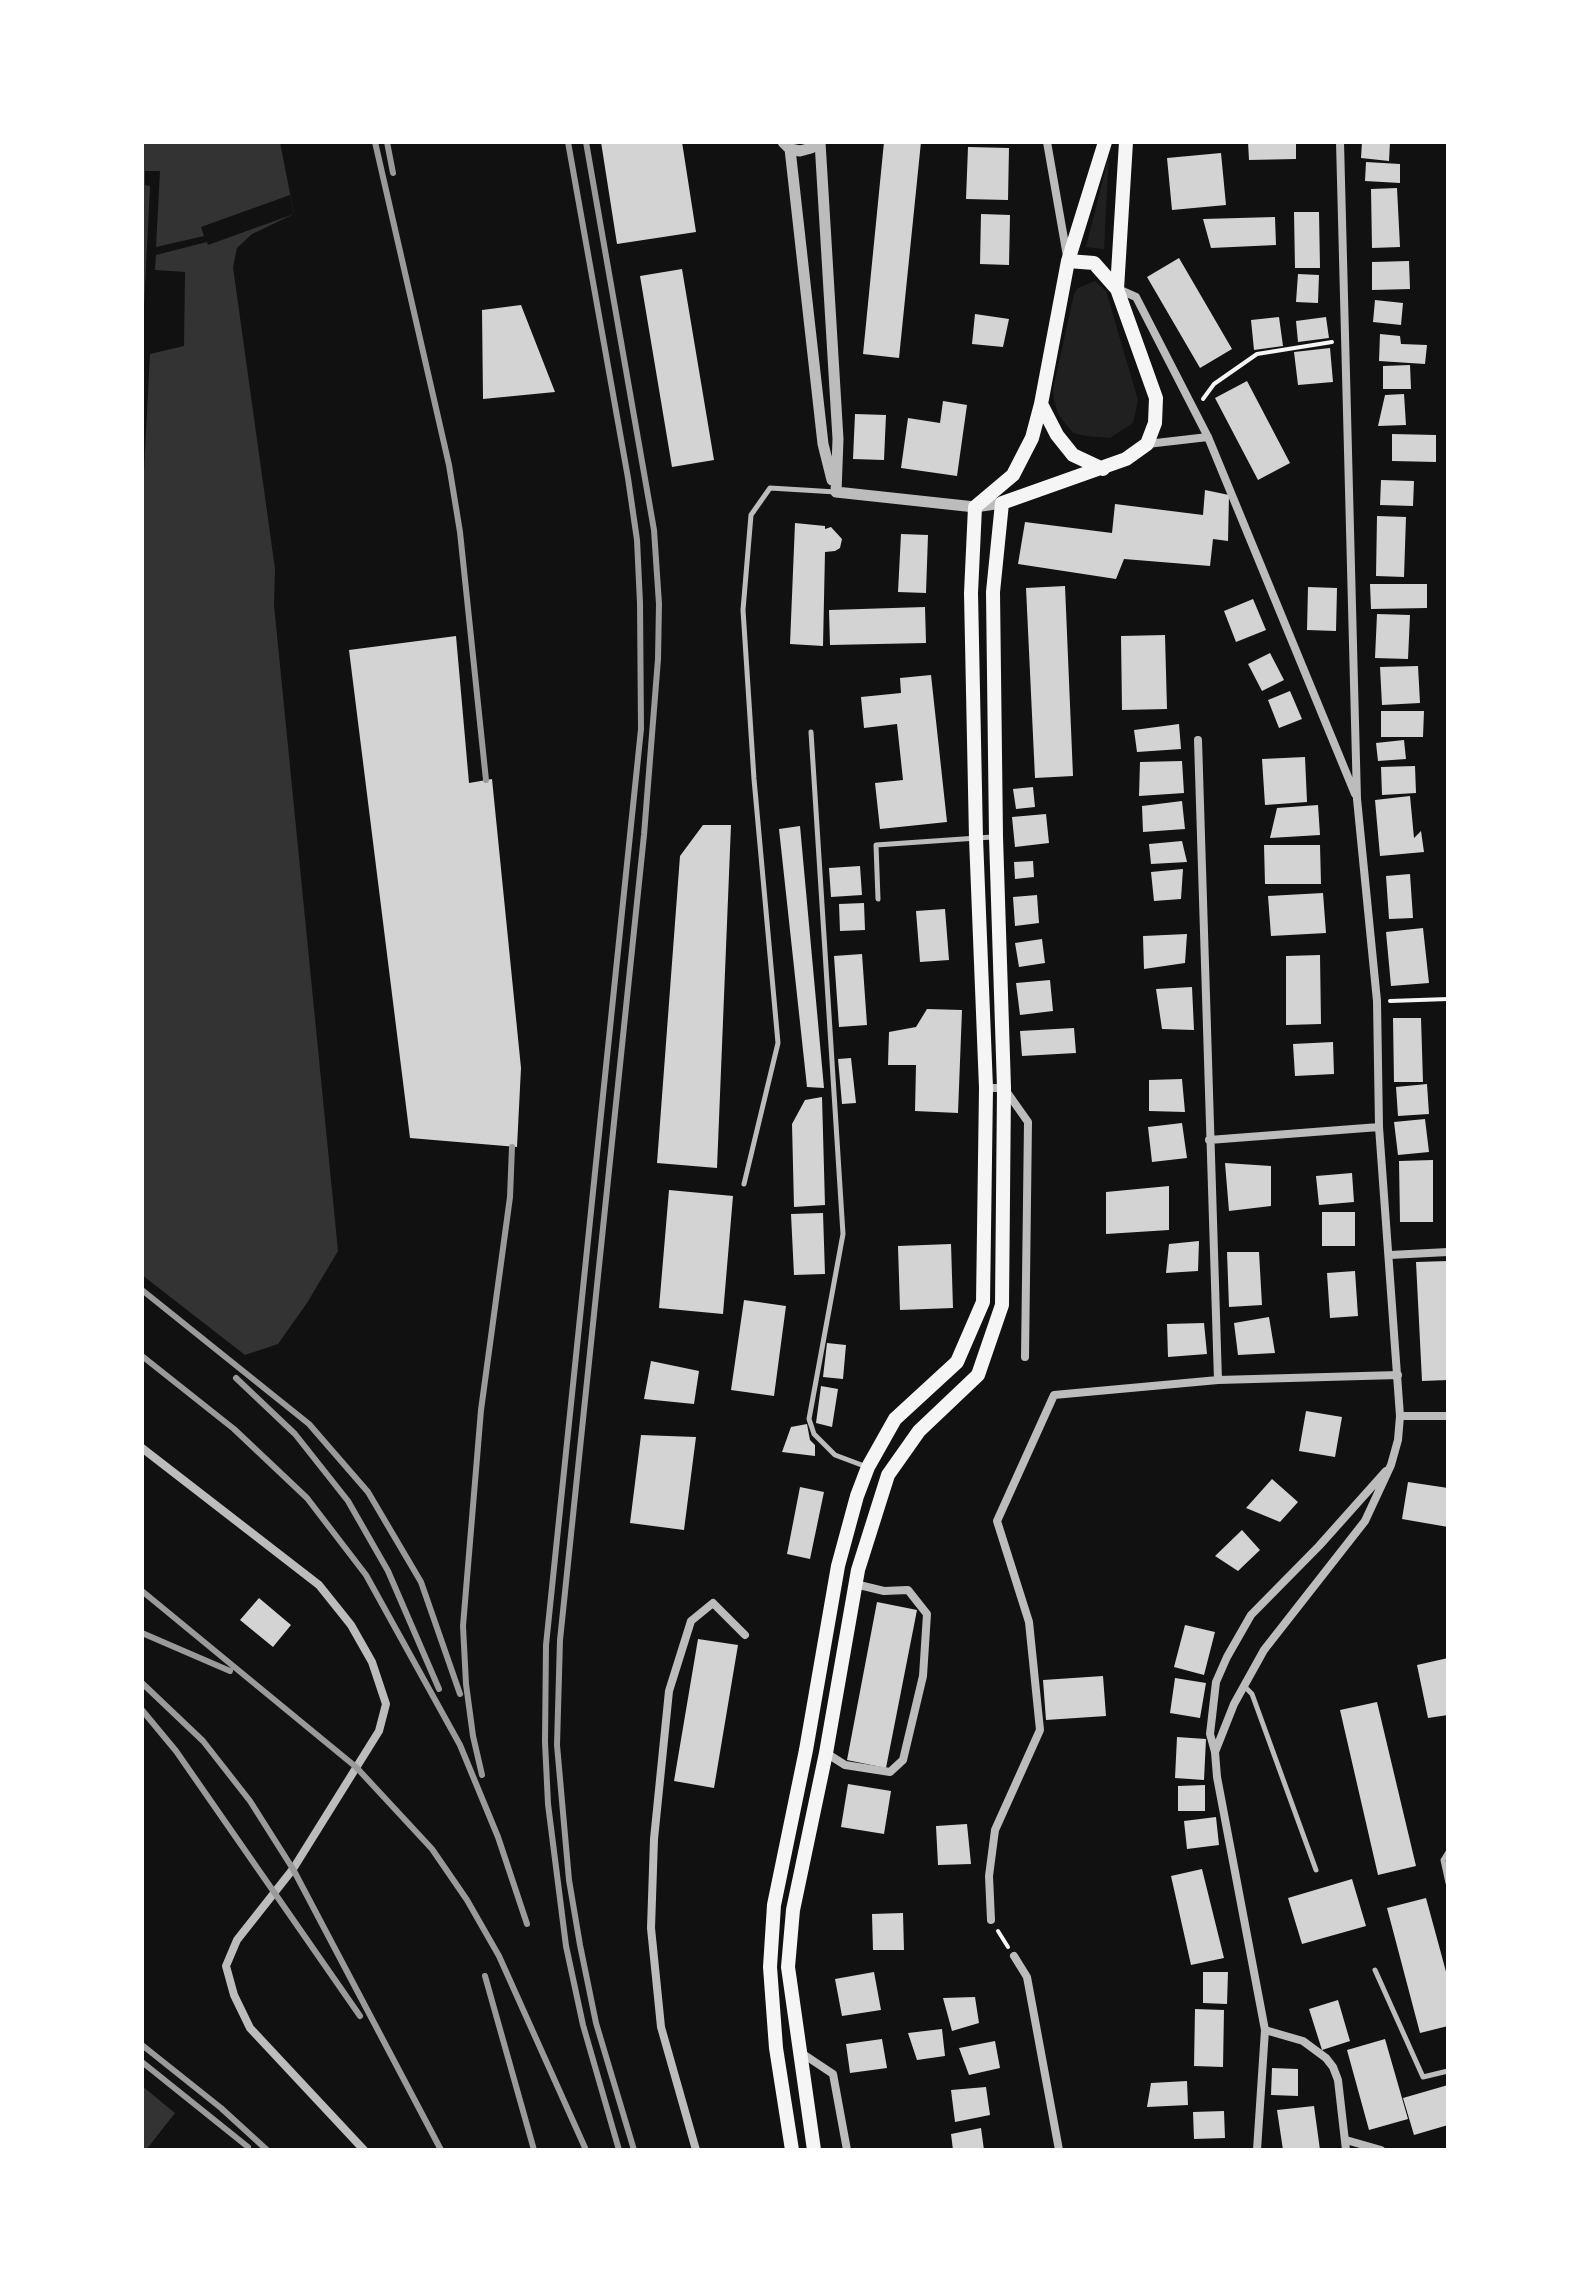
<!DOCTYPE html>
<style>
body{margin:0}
#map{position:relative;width:1590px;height:2292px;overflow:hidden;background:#111;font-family:Barlow,sans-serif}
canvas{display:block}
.frame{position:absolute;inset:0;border:144px solid #fff;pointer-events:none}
</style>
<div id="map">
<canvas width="1590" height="2292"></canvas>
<div class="frame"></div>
</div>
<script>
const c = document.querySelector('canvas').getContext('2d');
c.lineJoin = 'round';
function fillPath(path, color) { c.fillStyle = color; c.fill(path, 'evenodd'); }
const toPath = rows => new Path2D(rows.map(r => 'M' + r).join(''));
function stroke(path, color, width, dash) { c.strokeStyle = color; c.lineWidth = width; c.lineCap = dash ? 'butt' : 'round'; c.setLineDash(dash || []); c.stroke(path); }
fillPath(toPath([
 [1109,155,1104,249,1086,247],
 [1095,281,1106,291,1138,400,1133,423,1110,438,1086,436,1073,433,1058,414,1054,399,1053,389,1074,294,1078,288]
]), '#202020');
fillPath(toPath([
 [142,142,280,142,294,214,252,234,237,248,233,267,275,569,274,605,338,1251,307,1303,278,1344,245,1355,142,1275],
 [142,2086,175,2113,146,2150,142,2150]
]), '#333');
fillPath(toPath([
 [145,171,160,171,156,247,204,236,201,227,290,195,294,214,208,245,207,242,156,255,155,270,185,272,184,346,150,354,142,510,142,348,150,186,145,185]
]), '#111');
fillPath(toPath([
 [601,142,682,142,696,232,617,244],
 [884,142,921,142,899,358,863,354],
 [1248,142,1296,142,1296,159,1249,160],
 [1362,142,1390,142,1389,161,1361,158],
 [968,147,1009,148,1008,200,966,199],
 [1221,153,1226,205,1172,210,1167,158],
 [1366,162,1400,164,1400,183,1365,181],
 [1397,188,1400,247,1372,248,1371,189],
 [1294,212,1319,212,1320,268,1295,268],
 [981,214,1010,215,1009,265,980,264],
 [1275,217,1276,245,1211,248,1203,219],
 [1179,258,1232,349,1200,368,1147,277],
 [1409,261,1410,289,1372,290,1372,262],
 [682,269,714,460,672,467,640,276],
 [1298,274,1319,275,1318,303,1296,302],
 [1375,300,1403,303,1401,325,1373,322],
 [521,305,555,392,483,399,482,310],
 [975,314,1009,319,1003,347,972,344],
 [1279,317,1283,346,1254,350,1251,320],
 [1326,317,1329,338,1298,342,1296,321],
 [1380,334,1400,336,1401,344,1427,345,1425,364,1379,361],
 [1330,348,1333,382,1298,385,1294,352],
 [1410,365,1411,389,1383,389,1383,366],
 [1247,381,1290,463,1258,480,1215,398],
 [1404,394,1406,425,1378,426,1385,395],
 [943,401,967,405,957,476,901,468,908,418,940,423],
 [855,414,886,415,884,460,853,459],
 [1392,434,1436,435,1436,462,1392,461],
 [1381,480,1414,481,1413,506,1380,505],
 [1205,490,1229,495,1228,541,1213,539,1210,566,1124,559,1116,579,1018,564,1025,522,1112,533,1115,504,1203,515],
 [1377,516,1406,517,1404,577,1376,576],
 [795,523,825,526,825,529,831,527,842,539,840,548,835,551,825,552,823,646,790,644],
 [901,534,928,535,926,593,898,592],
 [1370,584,1427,584,1427,608,1371,609],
 [1065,586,1073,776,1035,778,1026,588],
 [1308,587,1337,588,1336,631,1307,630],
 [1253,599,1266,630,1236,642,1224,611],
 [925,607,926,643,830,645,829,610],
 [1377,614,1410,615,1408,659,1375,658],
 [1165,635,1167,709,1122,710,1121,636],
 [456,636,469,783,492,779,521,1068,517,1147,410,1138,349,650],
 [1270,653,1284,680,1262,691,1248,664],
 [1418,666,1420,703,1382,705,1380,667],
 [931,675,947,822,880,829,875,783,903,780,897,724,864,728,861,697,901,693,900,678],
 [1290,691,1302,719,1279,728,1268,700],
 [1381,711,1424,711,1423,737,1381,737],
 [1179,724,1181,749,1137,752,1134,730],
 [1404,740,1406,759,1378,761,1376,743],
 [1305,757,1307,802,1265,805,1262,759],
 [1182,761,1184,793,1139,796,1140,762],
 [1415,766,1416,793,1382,795,1381,767],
 [1033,787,1035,807,1016,809,1013,789],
 [1410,796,1414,838,1421,831,1424,852,1380,856,1375,800],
 [1182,801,1185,829,1143,832,1142,806],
 [1318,805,1320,835,1270,838,1277,808],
 [1046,814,1049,843,1015,847,1012,817],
 [703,825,731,825,717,1168,657,1163,680,856],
 [800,826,824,1088,807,1087,779,829],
 [1182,841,1187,862,1151,864,1149,844],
 [1264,845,1320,845,1321,884,1265,884],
 [1033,861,1034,877,1015,879,1014,862],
 [860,866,862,895,831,897,829,868],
 [1183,869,1181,899,1154,901,1151,872],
 [1410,874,1413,918,1389,919,1386,876],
 [1323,893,1326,933,1271,936,1268,896],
 [1037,895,1039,923,1015,926,1013,897],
 [864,903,865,930,840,931,839,904],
 [945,909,949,960,920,962,916,911],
 [1423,928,1429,983,1391,986,1386,932],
 [1187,934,1185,963,1144,969,1143,936],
 [1042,939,1045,963,1019,967,1015,943],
 [862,954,867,1025,839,1027,834,956],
 [1320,955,1321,1024,1286,1025,1286,956],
 [1050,980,1053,1011,1020,1015,1016,983],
 [1192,987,1194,1030,1162,1029,1156,989],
 [927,1009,962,1010,958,1113,915,1111,916,1065,888,1065,889,1032,916,1027],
 [1393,1018,1421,1018,1423,1082,1394,1082],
 [1074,1028,1076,1053,1022,1056,1020,1031],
 [1333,1042,1334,1074,1295,1076,1293,1044],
 [851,1058,856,1103,842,1104,838,1059],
 [1182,1079,1185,1112,1149,1111,1149,1080],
 [1427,1084,1429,1114,1398,1116,1396,1087],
 [822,1097,825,1205,794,1207,792,1124,805,1100],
 [1425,1119,1429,1152,1398,1155,1394,1122],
 [1182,1123,1187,1158,1152,1162,1148,1127],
 [1433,1160,1433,1222,1400,1222,1399,1161],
 [1225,1163,1271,1166,1271,1206,1229,1211],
 [1352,1173,1354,1202,1319,1205,1316,1176],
 [1169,1186,1169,1230,1106,1234,1106,1192],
 [669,1190,733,1196,723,1314,659,1308],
 [1322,1212,1355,1212,1355,1246,1322,1246],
 [823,1213,825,1274,794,1275,791,1214],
 [1199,1241,1198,1271,1166,1273,1169,1244],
 [951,1244,953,1308,900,1310,898,1246],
 [1227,1252,1259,1252,1262,1305,1229,1307],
 [1448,1261,1448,1380,1422,1381,1416,1262],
 [1355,1271,1358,1316,1330,1318,1327,1273],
 [744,1300,786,1306,774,1396,731,1390],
 [1269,1317,1275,1353,1238,1355,1234,1323],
 [1204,1323,1207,1354,1168,1357,1167,1324],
 [827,1343,846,1345,843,1379,823,1377],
 [651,1361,699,1371,694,1404,644,1399],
 [821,1386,838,1389,832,1427,816,1423],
 [1306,1411,1342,1417,1335,1457,1299,1451],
 [807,1424,810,1440,815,1445,815,1456,782,1452,791,1427],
 [641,1435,696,1437,684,1530,630,1523],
 [1272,1479,1298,1502,1280,1522,1246,1508],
 [1408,1482,1448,1488,1448,1527,1402,1519],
 [800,1487,824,1492,810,1559,787,1554],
 [1242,1530,1260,1550,1238,1571,1215,1556],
 [259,1598,291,1625,273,1647,240,1620],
 [877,1602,917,1610,886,1768,847,1760],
 [1185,1625,1215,1632,1204,1675,1174,1667],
 [698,1639,738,1645,714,1788,674,1781],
 [1448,1658,1448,1715,1428,1718,1417,1665],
 [1103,1676,1106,1716,1046,1720,1043,1680],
 [1175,1678,1206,1683,1200,1718,1170,1713],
 [1377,1702,1416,1866,1378,1875,1340,1710],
 [1177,1737,1206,1739,1204,1780,1175,1778],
 [848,1784,891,1791,884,1834,841,1827],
 [1205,1785,1205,1811,1178,1811,1178,1786],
 [1216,1817,1219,1845,1187,1849,1184,1821],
 [967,1824,971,1864,938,1865,936,1826],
 [1202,1869,1224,1958,1191,1965,1171,1876],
 [1352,1879,1366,1926,1302,1944,1288,1898],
 [1426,1898,1448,1979,1448,2026,1420,2033,1387,1908],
 [903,1913,904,1950,873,1950,872,1914],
 [874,1972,881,2010,842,2016,835,1979],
 [1203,1972,1228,1972,1227,2004,1203,2003],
 [975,1997,979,2023,952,2031,943,1998],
 [1338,2000,1350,2041,1322,2050,1309,2009],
 [1195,2009,1224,2010,1223,2067,1194,2066],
 [942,2029,945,2056,917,2060,908,2033],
 [882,2039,887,2068,850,2073,846,2044],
 [1385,2039,1408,2119,1369,2130,1347,2050],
 [995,2041,1000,2068,969,2075,959,2048],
 [1272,2068,1298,2069,1298,2096,1271,2095],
 [1187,2081,1188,2105,1147,2107,1151,2083],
 [1448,2085,1448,2125,1414,2135,1403,2098],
 [986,2087,990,2115,955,2122,951,2090],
 [1314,2106,1320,2150,1283,2150,1277,2110],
 [1224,2111,1225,2138,1194,2139,1193,2112],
 [981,2128,984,2150,953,2150,951,2134]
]), '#d3d3d3');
stroke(toPath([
 [1203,399,1214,384,1257,354,1332,342],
 [1390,1001,1448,999],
 [998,1931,1008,1947]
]), '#f5f5f5', 4);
stroke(toPath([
 [811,732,843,1234,809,1419,814,1434,835,1455,867,1467],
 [878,899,876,845,992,837],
 [744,1184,778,1043,754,779,743,610,751,515,770,488,836,492],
 [1244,1686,1252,1694,1316,1870],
 [1448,1852,1443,1860,1448,1883],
 [1375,1970,1423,2077,1448,2071]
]), '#bcbcbc', 5);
stroke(toPath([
 [1047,142,1067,256],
 [1118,289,1136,297,1208,437,1355,794],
 [1147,444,1208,437],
 [1198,740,1218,1380],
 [986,1088,1004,1088,1028,1122,1025,1357],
 [1209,1140,1379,1127],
 [1390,1255,1448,1252],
 [1400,1416,1448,1416],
 [142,1448,319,1585,351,1625,372,1662,386,1704,379,1731,293,1869,237,1940,226,1966,234,1995,250,2028,364,2150],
 [1215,1752,1234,1704,1264,1650,1365,1521,1391,1465,1398,1440,1400,1416,1379,1127,1377,1001,1357,799,1340,142],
 [826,1753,845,1765,890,1772,903,1760,923,1676,927,1614,908,1590,884,1591,855,1584],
 [991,1920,989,1876,995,1830,1040,1730,1029,1622,997,1521,1054,1395,1218,1380,1398,1375],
 [1014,1956,1027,1977,1059,2150],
 [800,2052,833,2074,847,2150],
 [1346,2140,1381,2150],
 [696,2150,661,2027,651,1928,654,1839,669,1691,691,1621,713,1603,745,1635],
 [1257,2150,1265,2030],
 [1346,2150,1338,2080,1333,2067,1326,2058,1303,2041,1265,2030,1217,1777,1215,1752,1210,1734,1216,1682,1227,1657,1251,1615,1319,1546,1386,1471]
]), '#bcbcbc', 8);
stroke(toPath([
 [783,142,790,149,800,151,811,148,818,142],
 [820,142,838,439,836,492],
 [790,149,823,444,832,480],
 [836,492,975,507,1002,503]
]), '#bcbcbc', 11);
stroke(toPath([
 [1068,261,1094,263,1117,289],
 [1041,404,1057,435,1073,455,1103,469],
 [792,2150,776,2048,770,1967,774,1905,806,1750,838,1566,857,1496,868,1467,895,1419,957,1362,983,1302,986,1088,976,838,971,593,975,507,1013,475,1032,438,1041,404,1068,261,1105,142],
 [814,2150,788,1967,793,1910,826,1753,858,1570,888,1475,919,1431,978,1375,1002,1305,1004,1088,996,837,993,592,1002,503,1126,459,1147,444,1155,423,1156,398,1117,289,1126,142]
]), '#f5f5f5', 14);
stroke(toPath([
 [375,142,449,465,460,532,486,780],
 [387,142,393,173],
 [568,142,628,478,637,540,640,603,641,729,546,1645,545,1742,548,1804,566,1946,583,2025,619,2150],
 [586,142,654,530,659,604,658,659,644,835,560,1640,557,1745,569,1880,580,1945,596,2023,634,2150],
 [142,1290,309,1424,368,1492,421,1582,460,1694],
 [142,1356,234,1429,307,1498,366,1575,460,1745,498,1837,527,1924],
 [236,1378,295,1434,348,1501,388,1571,439,1689],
 [142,1591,356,1767,432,1849,467,1900,499,1956,586,2150],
 [142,1633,230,1671],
 [142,1683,203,1741,250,1801,293,1869,441,2150],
 [142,1710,176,1751,360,2016],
 [482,1775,473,1736,466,1684,463,1626,481,1410,510,1197,512,1147],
 [485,1976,534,2150],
 [142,2045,221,2108,267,2150],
 [142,2062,248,2147]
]), '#9a9a9a', 6);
</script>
